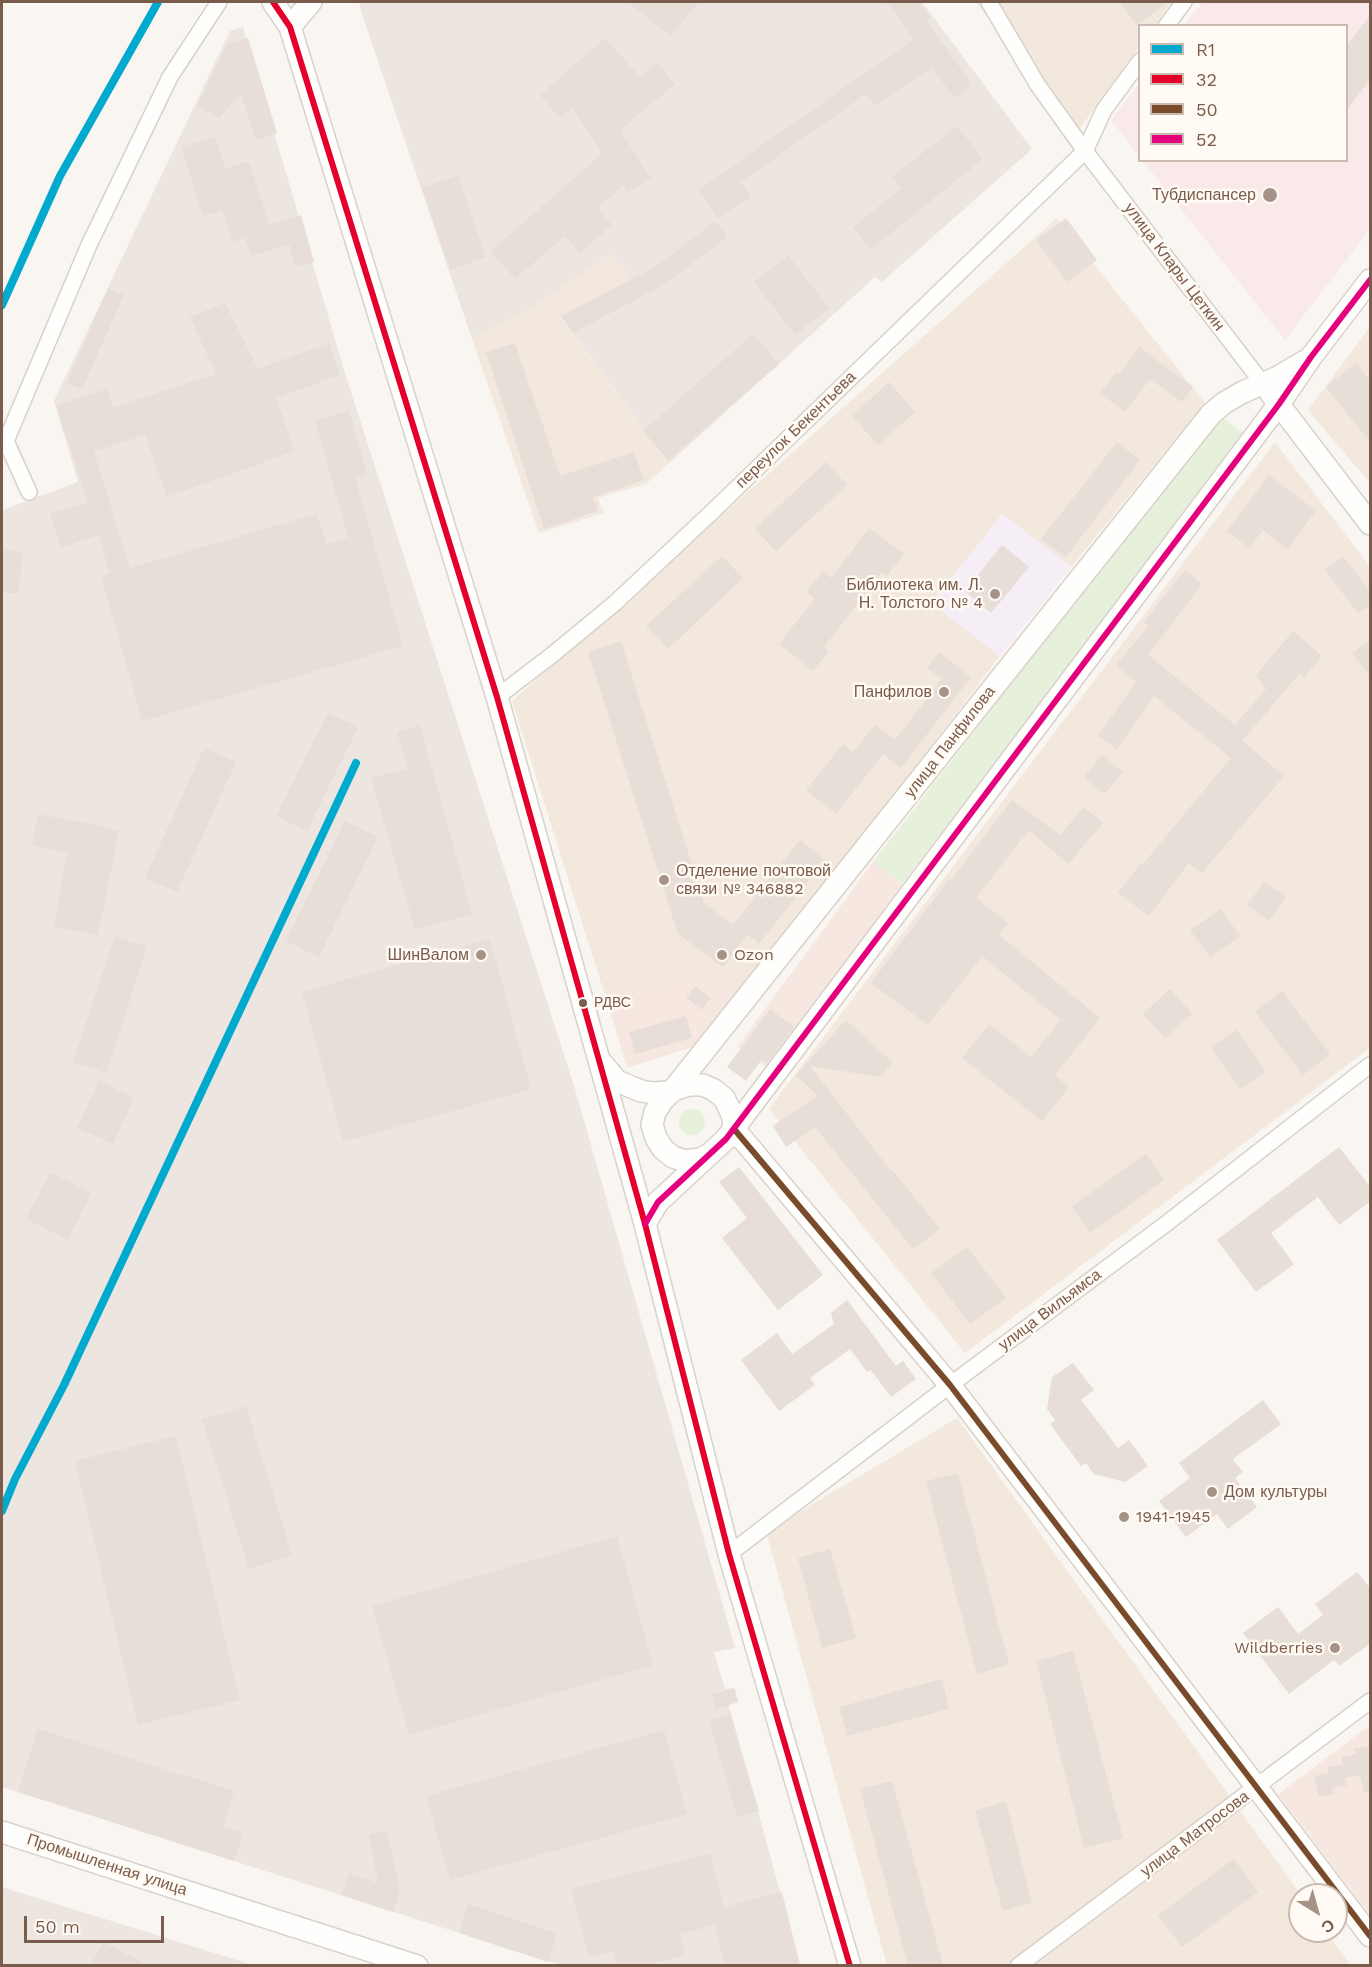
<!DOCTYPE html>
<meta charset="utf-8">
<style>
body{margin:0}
#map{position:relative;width:1372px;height:1967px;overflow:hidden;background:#f9f5f0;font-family:"Work Sans",sans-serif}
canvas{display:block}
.frame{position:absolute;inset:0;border:3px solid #7a5c4d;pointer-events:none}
.legend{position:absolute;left:1138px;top:24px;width:210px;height:138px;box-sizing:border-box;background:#fffaf3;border:2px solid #cabbb1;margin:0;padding:8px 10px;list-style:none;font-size:18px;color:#7a5c4d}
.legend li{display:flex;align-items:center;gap:12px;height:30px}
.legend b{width:30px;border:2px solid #cabbb1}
.north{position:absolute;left:1288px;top:1883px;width:60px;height:60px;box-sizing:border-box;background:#fffaf3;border:2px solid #cabbb1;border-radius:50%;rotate:143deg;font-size:16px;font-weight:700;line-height:24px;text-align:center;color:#7a5c4d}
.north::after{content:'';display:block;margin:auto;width:21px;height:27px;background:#a69286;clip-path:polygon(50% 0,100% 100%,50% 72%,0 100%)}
.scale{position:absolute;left:24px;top:1916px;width:140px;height:27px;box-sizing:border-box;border:3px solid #7a5c4d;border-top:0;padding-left:8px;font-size:18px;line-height:21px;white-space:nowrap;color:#7a5c4d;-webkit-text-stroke:4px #fffaf3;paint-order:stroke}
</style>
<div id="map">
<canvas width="1372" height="1967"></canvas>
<div class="frame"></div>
<ul class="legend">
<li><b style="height:8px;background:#00a9ce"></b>R1</li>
<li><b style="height:8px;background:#e4002b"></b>32</li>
<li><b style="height:8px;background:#7a4b2a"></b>50</li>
<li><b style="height:8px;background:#e5007d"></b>52</li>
</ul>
<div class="north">С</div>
<div class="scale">50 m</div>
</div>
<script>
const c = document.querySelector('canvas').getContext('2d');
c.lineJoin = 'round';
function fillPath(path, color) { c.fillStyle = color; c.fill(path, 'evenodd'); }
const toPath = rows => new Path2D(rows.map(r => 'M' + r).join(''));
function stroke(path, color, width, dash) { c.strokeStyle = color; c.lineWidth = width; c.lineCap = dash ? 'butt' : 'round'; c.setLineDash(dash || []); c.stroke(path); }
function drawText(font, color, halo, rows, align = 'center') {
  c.font = font + ' "Work Sans",sans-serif'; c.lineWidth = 5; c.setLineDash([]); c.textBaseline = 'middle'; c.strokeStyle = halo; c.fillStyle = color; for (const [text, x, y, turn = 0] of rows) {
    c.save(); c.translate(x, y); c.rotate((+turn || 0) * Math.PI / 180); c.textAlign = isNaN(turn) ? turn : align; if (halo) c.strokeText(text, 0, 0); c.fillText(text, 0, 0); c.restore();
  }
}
fillPath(toPath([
 [976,2,1172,2,1155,25,1140,26,1139,47,1075,135],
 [1057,218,1205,403,1071,567,1002,514,932,603,1000,656,737,1000,693,974,608,1005,512,701],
 [611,252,632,280,560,317,669,463,646,484,598,498,604,513,539,533,472,339,521,315],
 [1370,327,1370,483,1308,410],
 [1275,442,1370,567,1370,1048,965,1353,769,1109],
 [957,1418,1301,1895,1300,1931,1326,1931,1351,1965,887,1965,766,1532]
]), '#f2e8de');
fillPath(toPath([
 [873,862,902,884,768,1069,737,1047],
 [693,974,737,1000,699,1045,627,1068,608,1005],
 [1370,1725,1370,1915,1278,1794]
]), '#f6e8e1');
fillPath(toPath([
 [361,2,922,2,1032,149,882,282,875,277,669,463,560,316,632,280,611,253,521,315,472,339,359,5],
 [243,27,344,370,575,1089,735,1648,714,1652,725,1689,735,1688,738,1702,729,1705,800,1965,560,1965,2,1787,2,510,78,482,54,401,230,31],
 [2,1887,253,1965,2,1965]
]), '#ede5e0');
fillPath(toPath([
 [1002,514,1071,567,1000,656,932,604]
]), '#f6eef6');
fillPath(toPath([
 [1203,2,1370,2,1370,229,1285,340,1143,161,1346,160,1346,26,1184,25],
 [1139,84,1139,156,1111,120]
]), '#fae9e9');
fillPath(toPath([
 [1220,415,1247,436,902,884,873,862],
 '679 1122a13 13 0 1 1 26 0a13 13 0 1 1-26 0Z'
]), '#e7f0db');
fillPath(toPath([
 [628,2,699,2,670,36],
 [887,2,919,2,931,18,927,21,972,85,954,98,932,67,875,106,866,94,741,182,751,197,718,219,698,190,914,39],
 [1119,2,1168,2,1137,25],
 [1371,15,1371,79,1347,109,1347,45],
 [248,38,277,133,256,140,241,93,219,118,197,106,227,44],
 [605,38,640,77,657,63,675,84,620,130,651,178,628,193,623,186,597,208,612,225,580,253,565,236,515,279,491,251,602,154,572,108,560,118,540,95],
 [957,126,983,159,871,249,853,227,901,188,892,177],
 [215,137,225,169,249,161,270,224,301,215,314,262,295,267,289,244,251,256,245,238,232,242,222,210,203,216,181,147],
 [458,175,486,257,450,270,422,188],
 [1066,218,1097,260,1067,282,1036,240],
 [715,221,727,237,667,283,573,333,561,316,657,266],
 [788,255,829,308,795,335,754,282],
 [108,288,124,295,82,389,67,383],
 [225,303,258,369,329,343,340,375,276,398,295,451,167,497,145,435,94,452,130,568,316,514,327,544,348,537,315,420,349,411,367,474,355,477,403,646,142,721,101,576,110,573,98,535,61,548,50,514,88,502,56,405,107,389,113,407,216,374,190,317],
 [753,334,779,364,668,460,643,431],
 [515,343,560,476,634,452,644,480,593,497,598,511,544,529,486,352],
 [1139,347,1193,387,1182,402,1150,379,1125,412,1100,393,1117,372,1120,374],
 [1356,363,1371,382,1371,443,1326,387],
 [889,382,915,412,878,445,852,416],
 [1117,442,1140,460,1066,557,1041,539],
 [826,462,847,485,776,551,755,529],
 [1269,475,1316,511,1287,549,1263,530,1249,548,1227,531],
 [869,528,904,554,887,576,882,572,824,647,829,651,813,671,779,644,815,598,806,592,823,571,831,578],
 [1002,545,1029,567,991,613,965,591],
 [2,549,23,552,18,594,2,592],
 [722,556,743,578,668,649,646,626],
 [1343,556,1371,593,1371,604,1358,613,1325,570],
 [1185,570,1202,584,1148,655,1235,725,1266,689,1256,675,1293,631,1322,656,1304,678,1299,674,1242,741,1284,776,1202,873,1186,862,1188,864,1149,916,1118,893,1141,863,1143,864,1231,758,1154,696,1117,749,1098,736,1136,682,1116,665,1149,626,1144,622],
 [1371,639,1371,677,1352,653],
 [621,641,704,903,733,925,800,840,825,860,759,944,748,934,723,967,678,934,588,652],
 [939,652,971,677,901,768,883,754,836,814,806,790,843,744,853,752,875,725,895,740,942,679,927,668],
 [328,713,358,727,307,831,276,816],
 [420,725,472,914,415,930,371,778,408,768,397,732],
 [204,748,236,762,177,892,145,878],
 [1102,755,1123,772,1104,794,1084,777],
 [1012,800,1060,835,1084,807,1103,823,1068,864,1029,830,976,898,1008,923,999,935,1100,1018,1055,1075,1069,1087,1042,1121,962,1058,989,1024,1031,1057,1061,1020,982,956,928,1025,871,983,950,878,952,879],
 [38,814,119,830,98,935,54,927,67,853,32,846],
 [345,821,378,837,319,957,286,941],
 [1264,882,1286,897,1269,921,1247,905],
 [1221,909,1240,936,1210,957,1190,930],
 [115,936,147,947,106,1073,73,1062],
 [490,939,531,1089,343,1142,302,992],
 [695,986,711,998,702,1010,686,998],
 [1170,989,1192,1014,1165,1038,1143,1014],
 [1282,991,1330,1054,1303,1075,1255,1012],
 [770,1009,794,1027,767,1063,762,1059,746,1081,727,1067],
 [686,1016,692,1038,635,1054,629,1032],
 [846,1020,893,1063,880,1077,810,1066,891,1171,892,1170,940,1229,913,1249,815,1127,786,1147,773,1126,818,1096,796,1075],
 [1237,1030,1266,1072,1240,1089,1211,1047],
 [99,1081,134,1098,113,1144,77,1128],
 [1339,1147,1371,1188,1371,1201,1339,1225,1318,1197,1271,1233,1294,1264,1256,1292,1217,1240],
 [1146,1154,1164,1180,1090,1233,1072,1206],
 [739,1167,823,1275,778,1310,722,1238,747,1218,719,1182],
 [50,1172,91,1193,68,1240,26,1219],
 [967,1247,1006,1298,970,1324,931,1273],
 [847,1300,896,1366,903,1361,916,1379,891,1397,871,1370,867,1372,850,1349,810,1378,815,1385,779,1411,741,1360,777,1333,792,1354,834,1324,831,1313],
 [1073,1363,1094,1390,1081,1400,1118,1448,1129,1440,1148,1466,1125,1482,1094,1474,1086,1463,1081,1466,1050,1424,1055,1420,1047,1409,1052,1377],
 [1263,1400,1281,1424,1233,1459,1243,1472,1235,1478,1257,1507,1228,1529,1217,1514,1186,1537,1159,1501,1190,1478,1179,1463],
 [246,1406,292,1555,249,1569,202,1419],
 [176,1436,240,1700,138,1725,75,1461],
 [958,1473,1009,1664,977,1674,926,1481],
 [617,1536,653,1665,409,1735,372,1606],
 [830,1549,856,1638,822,1648,798,1558],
 [1357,1572,1371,1589,1371,1643,1339,1666,1334,1660,1289,1694,1243,1633,1278,1607,1298,1634,1323,1615,1315,1604],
 [1073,1651,1123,1838,1084,1848,1036,1661],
 [942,1679,949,1709,847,1736,839,1707],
 [734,1688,738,1702,716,1709,711,1695],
 [730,1714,759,1811,737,1817,709,1720],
 [38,1729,234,1791,223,1827,243,1833,234,1861,18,1792],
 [664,1730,687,1814,450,1880,426,1796],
 [1371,1745,1371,1792,1364,1793,1360,1775,1345,1778,1347,1785,1332,1788,1333,1794,1319,1797,1314,1776,1329,1773,1328,1767,1343,1764,1341,1757,1356,1754,1354,1749],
 [892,1781,943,1965,908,1965,860,1789],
 [1006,1802,1032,1903,1003,1911,975,1810],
 [387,1831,400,1890,393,1912,342,1895,349,1873,378,1883,369,1834],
 [710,1853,724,1907,782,1892,800,1965,725,1965,714,1925,680,1934,685,1955,647,1965,617,1965,613,1951,589,1957,571,1889],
 [1234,1859,1258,1892,1182,1947,1158,1915],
 [468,1904,557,1934,548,1962,459,1933],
 [103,1942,148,1965,91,1965]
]), '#e6ded7');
const street = toPath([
 [989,2,1037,84,1085,151,1263,384],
 [1166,26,1184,2],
 [29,492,6,441,89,245,170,77,219,2],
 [497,697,552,655,615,603,714,510,1085,151,1104,110,1140,61],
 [729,1554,950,1385,1167,1223,1370,1065],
 [1018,1966,1370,1701]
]);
const secondary = toPath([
 [273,2,290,27,497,697,645,1224,729,1554,850,1966],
 [290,27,311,2],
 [1271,394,1370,524],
 [601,1062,617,1081,641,1091,653,1093,667,1092,689,1085,703,1085,714,1090,724,1098,730,1110,733,1118,734,1129],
 [734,1129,950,1385,1370,1936],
 [708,1155,700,1159,685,1161,673,1157,663,1149,656,1138,652,1125,655,1112,663,1100,673,1090,1211,414,1224,403,1243,392,1276,378,1305,361],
 [645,1224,658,1202,726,1139,1279,404,1311,357,1370,280],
 [2,1832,417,1966]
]);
stroke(street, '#d7d1cb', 18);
stroke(secondary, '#d9d2cb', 24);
stroke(street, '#fefefd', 15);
stroke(secondary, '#fefefd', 21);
const rail = toPath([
 [2,305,60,176,158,2],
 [2,1511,15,1479,64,1385,356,763]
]);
stroke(rail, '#e6e3e7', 7);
stroke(rail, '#fffaf3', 4.5, [14]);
stroke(toPath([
 [273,2,290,27,497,697,645,1224,729,1554,850,1966]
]), '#e4002b', 6);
stroke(toPath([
 [734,1129,950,1385,1370,1936]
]), '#7a4b2a', 6);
stroke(toPath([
 [645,1224,658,1202,726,1139,1279,404,1311,357,1370,280]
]), '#e5007d', 6);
stroke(toPath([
 [2,305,60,176,158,2],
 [2,1511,15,1479,64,1385,356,763]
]), '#00a9ce', 8);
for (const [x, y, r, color] of [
 [1270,195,8,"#a69286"],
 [995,594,6,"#a69286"],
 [944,692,6,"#a69286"],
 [664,880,6,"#a69286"],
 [481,955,6,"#a69286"],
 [722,955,6,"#a69286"],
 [583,1003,5,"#7a5c4d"],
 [1212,1492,6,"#a69286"],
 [1124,1517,6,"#a69286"],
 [1335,1648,6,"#a69286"]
]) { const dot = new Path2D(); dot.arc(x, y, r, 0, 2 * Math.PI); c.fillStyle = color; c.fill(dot); stroke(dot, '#fffaf3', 2); }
drawText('14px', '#7a5c4d', '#fffaf3', [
 ["РДВС",594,1003]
], 'left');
drawText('16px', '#7a5c4d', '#fffaf3', [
 ["Тубдиспансер",1256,195],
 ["Библиотека им. Л.",983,585],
 ["Н. Толстого № 4",983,603],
 ["Панфилов",932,692],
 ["Отделение почтовой",676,871,"left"],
 ["связи № 346882",676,889,"left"],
 ["ШинВалом",469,955],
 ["Ozon",734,955,"left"],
 ["Дом культуры",1224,1492,"left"],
 ["1941-1945",1136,1517,"left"],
 ["Wildberries",1323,1648]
], 'right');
drawText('16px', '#7a5c4d', '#fffaf3', [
 ["улица Клары Цеткин",1174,267,53],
 ["переулок Бекентьева",796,430,-44],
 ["улица Панфилова",950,742,-52],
 ["улица Вильямса",1050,1310,-37],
 ["улица Матросова",1195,1834,-37],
 ["Промышленная улица",107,1865,18]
]);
</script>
